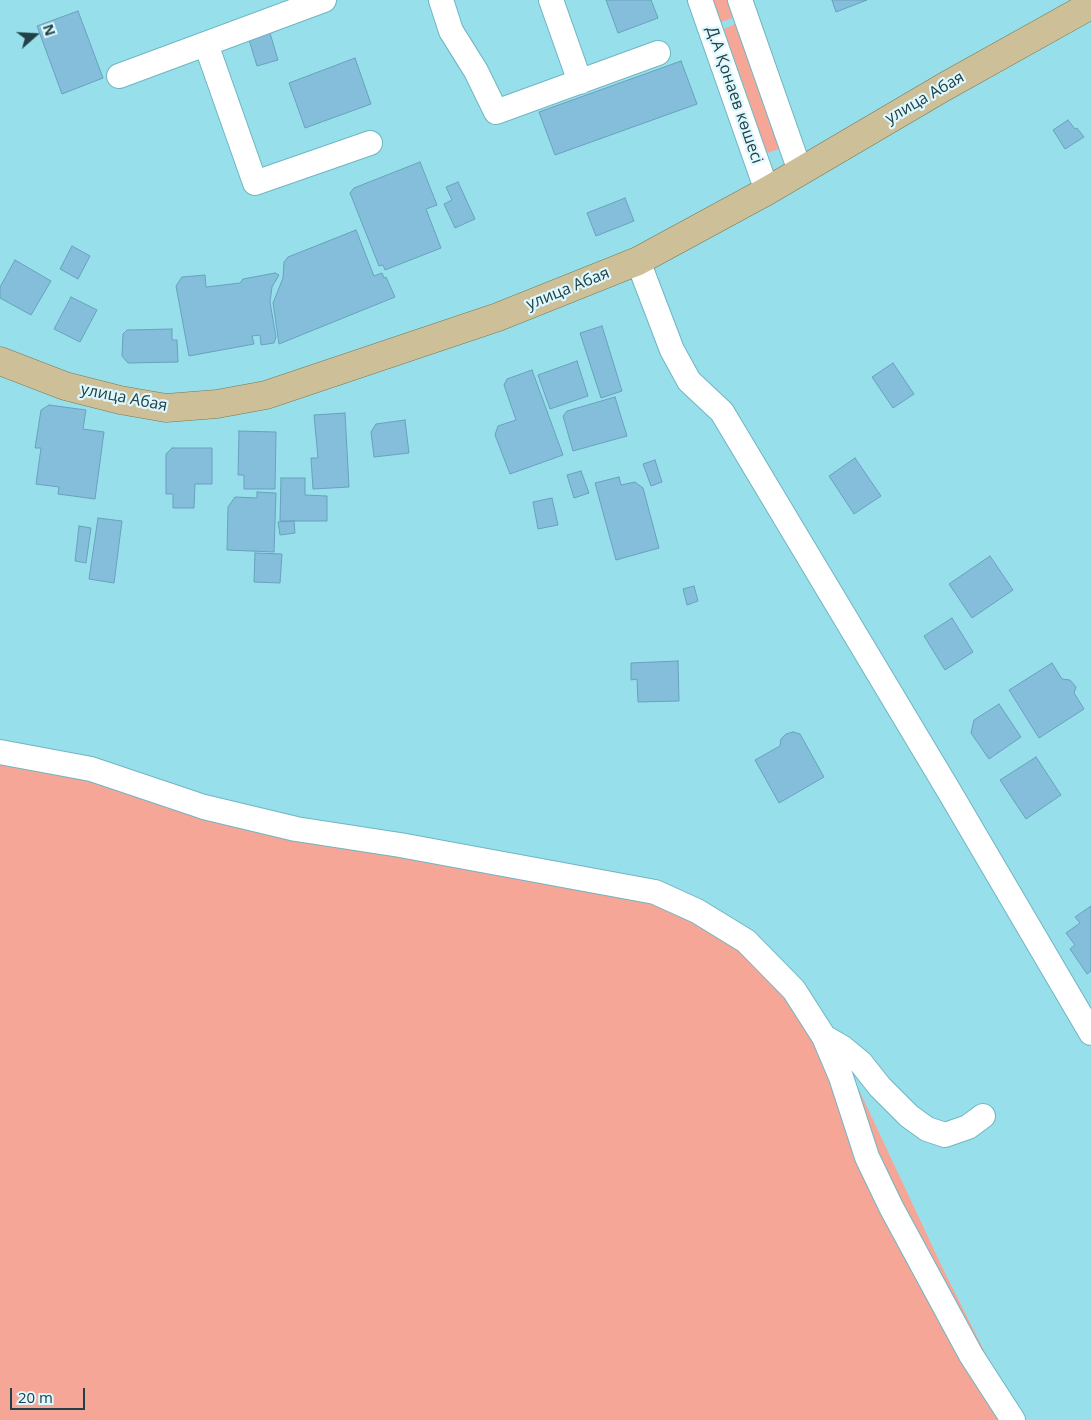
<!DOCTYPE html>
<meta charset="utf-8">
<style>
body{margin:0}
#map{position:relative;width:1091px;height:1420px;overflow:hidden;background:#98dfec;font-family:"Open Sans",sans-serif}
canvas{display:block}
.north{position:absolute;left:10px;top:10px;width:50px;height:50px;-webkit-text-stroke:4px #ddf8fe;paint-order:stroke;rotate:71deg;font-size:14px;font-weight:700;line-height:20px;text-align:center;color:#224045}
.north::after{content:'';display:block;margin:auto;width:18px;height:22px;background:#224045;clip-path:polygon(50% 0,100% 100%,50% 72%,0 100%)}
.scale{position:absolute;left:10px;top:1388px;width:75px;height:22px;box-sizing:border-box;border:2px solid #224045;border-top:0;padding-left:6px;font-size:15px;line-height:18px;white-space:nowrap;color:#224045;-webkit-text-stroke:4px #ddf8fe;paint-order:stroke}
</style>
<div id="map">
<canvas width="1091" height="1420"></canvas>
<div class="north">N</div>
<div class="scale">20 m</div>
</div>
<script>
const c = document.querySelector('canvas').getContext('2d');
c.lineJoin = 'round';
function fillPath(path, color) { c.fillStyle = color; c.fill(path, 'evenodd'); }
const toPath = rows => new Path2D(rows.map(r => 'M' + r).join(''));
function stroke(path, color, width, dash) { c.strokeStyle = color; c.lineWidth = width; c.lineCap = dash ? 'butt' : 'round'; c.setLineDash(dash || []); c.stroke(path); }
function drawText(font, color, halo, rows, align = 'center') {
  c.font = font + ' "Open Sans",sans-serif'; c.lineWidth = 4.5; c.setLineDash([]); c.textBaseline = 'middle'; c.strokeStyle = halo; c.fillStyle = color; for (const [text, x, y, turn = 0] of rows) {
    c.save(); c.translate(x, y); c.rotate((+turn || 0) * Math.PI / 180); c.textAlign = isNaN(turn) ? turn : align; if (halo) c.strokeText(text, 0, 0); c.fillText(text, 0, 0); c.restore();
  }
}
fillPath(toPath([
 [713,0,727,0,733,18,721,22],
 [735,24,782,148,767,153,724,29],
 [0,757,644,891,724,932,809,1007,859,1090,944,1271,1019,1420,0,1420]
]), '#f6a697');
const building = toPath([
 [606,0,651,0,658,18,618,33,606,0],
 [832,0,867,0,836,12,832,0],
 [78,11,103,78,62,94,37,26,78,11],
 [270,33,278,60,257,66,249,40,270,33],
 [355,58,371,104,305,128,289,83,355,58],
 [681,61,697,104,555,155,539,112,681,61],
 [1068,120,1075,129,1077,128,1084,137,1065,149,1053,130,1068,120],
 [420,162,437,205,426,209,441,248,385,270,383,265,379,266,350,193,354,188,420,162],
 [458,182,475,219,455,228,444,204,452,200,446,187,458,182],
 [625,198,634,221,596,236,587,213,625,198],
 [356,230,374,276,382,273,384,278,386,277,395,297,279,344,273,303,283,278,284,262,288,257,356,230],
 [72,246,90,256,78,279,60,269,72,246],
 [15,260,51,281,31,315,0,298,0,287,15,260],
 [275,273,279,275,272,287,270,302,276,337,274,343,261,345,260,335,252,336,254,344,189,356,176,286,182,277,205,275,206,287,240,283,243,279,275,273],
 [71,297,97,310,80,342,54,329,71,297],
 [602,326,622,391,601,398,580,333,602,326],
 [172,329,172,340,177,340,178,362,128,363,122,356,123,334,127,330,172,329],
 [577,361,588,396,550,409,538,375,577,361],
 [893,363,914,394,893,408,872,377,893,363],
 [532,370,563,455,510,474,495,435,498,426,516,420,504,385,507,379,532,370],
 [615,397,627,436,573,451,563,416,567,411,615,397],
 [49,405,86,410,83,429,104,432,95,499,58,494,59,487,36,484,41,448,35,448,41,410,49,405],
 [345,413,349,487,313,489,311,458,318,458,314,415,345,413],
 [405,420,409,453,374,457,371,432,376,424,405,420],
 [239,431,276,432,275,489,244,489,244,475,238,475,239,431],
 [172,448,212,448,212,484,195,484,194,508,173,508,173,494,166,494,166,454,172,448],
 [855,458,881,496,854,514,829,476,855,458],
 [655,460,662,482,651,486,643,464,655,460],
 [581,471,589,493,574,498,567,475,581,471],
 [619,477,621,485,635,482,643,488,659,548,616,560,595,483,619,477],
 [281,478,305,478,305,495,327,496,327,521,280,521,281,478],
 [257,492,276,493,274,552,227,550,228,507,235,497,257,498,257,492],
 [552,498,558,525,538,529,533,502,552,498],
 [98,518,122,521,114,583,89,579,98,518],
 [294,521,295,533,280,535,278,522,294,521],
 [79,526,91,528,86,563,75,561,79,526],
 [255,553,282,554,280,583,254,582,255,553],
 [990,556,1013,590,972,618,949,584,990,556],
 [694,586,698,601,687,605,683,589,694,586],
 [952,618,973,652,945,670,924,636,952,618],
 [678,661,679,701,638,702,637,679,631,680,631,663,678,661],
 [1052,663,1062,679,1070,680,1076,687,1074,693,1084,709,1039,738,1009,690,1052,663],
 [999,704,1021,737,989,759,971,733,974,720,999,704],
 [793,732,800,734,824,777,779,803,755,760,780,746,781,739,786,734,793,732],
 [1036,757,1061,795,1026,819,1000,780,1036,757],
 [1091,906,1091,971,1087,974,1070,949,1075,945,1066,933,1080,923,1075,917,1091,906]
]);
fillPath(building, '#84bedb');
stroke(building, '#68a1bd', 1);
const minor = toPath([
 [441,0,451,31,476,71,496,112,658,53],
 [551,0,580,82],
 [700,0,767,191],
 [740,0,800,171],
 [206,44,255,183,370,143],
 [119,76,324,0],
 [638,261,672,350,689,381,722,412,949,791,1091,1033],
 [0,752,91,769,204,807,296,829,400,845,655,892,697,911,746,941,794,990,824,1037,841,1077,867,1157,891,1207,971,1355,1013,1420],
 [824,1037,843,1048,861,1063,880,1087,909,1116,927,1129,945,1135,968,1127,983,1116]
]);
const major = toPath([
 [0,361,65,386,120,400,166,408,217,404,266,395,498,317,638,261,767,191,944,87,1091,5]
]);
stroke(minor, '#6fb5c2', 26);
stroke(major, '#7b774d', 29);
stroke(minor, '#fff', 24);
stroke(major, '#cdbf97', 28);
drawText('16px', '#224045', '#ddf8fe', [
 ["Д.А Қонаев көшесі",734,95,71],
 ["улица Абая",925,98,-30],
 ["улица Абая",568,289,-22],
 ["улица Абая",124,398,11]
]);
</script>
